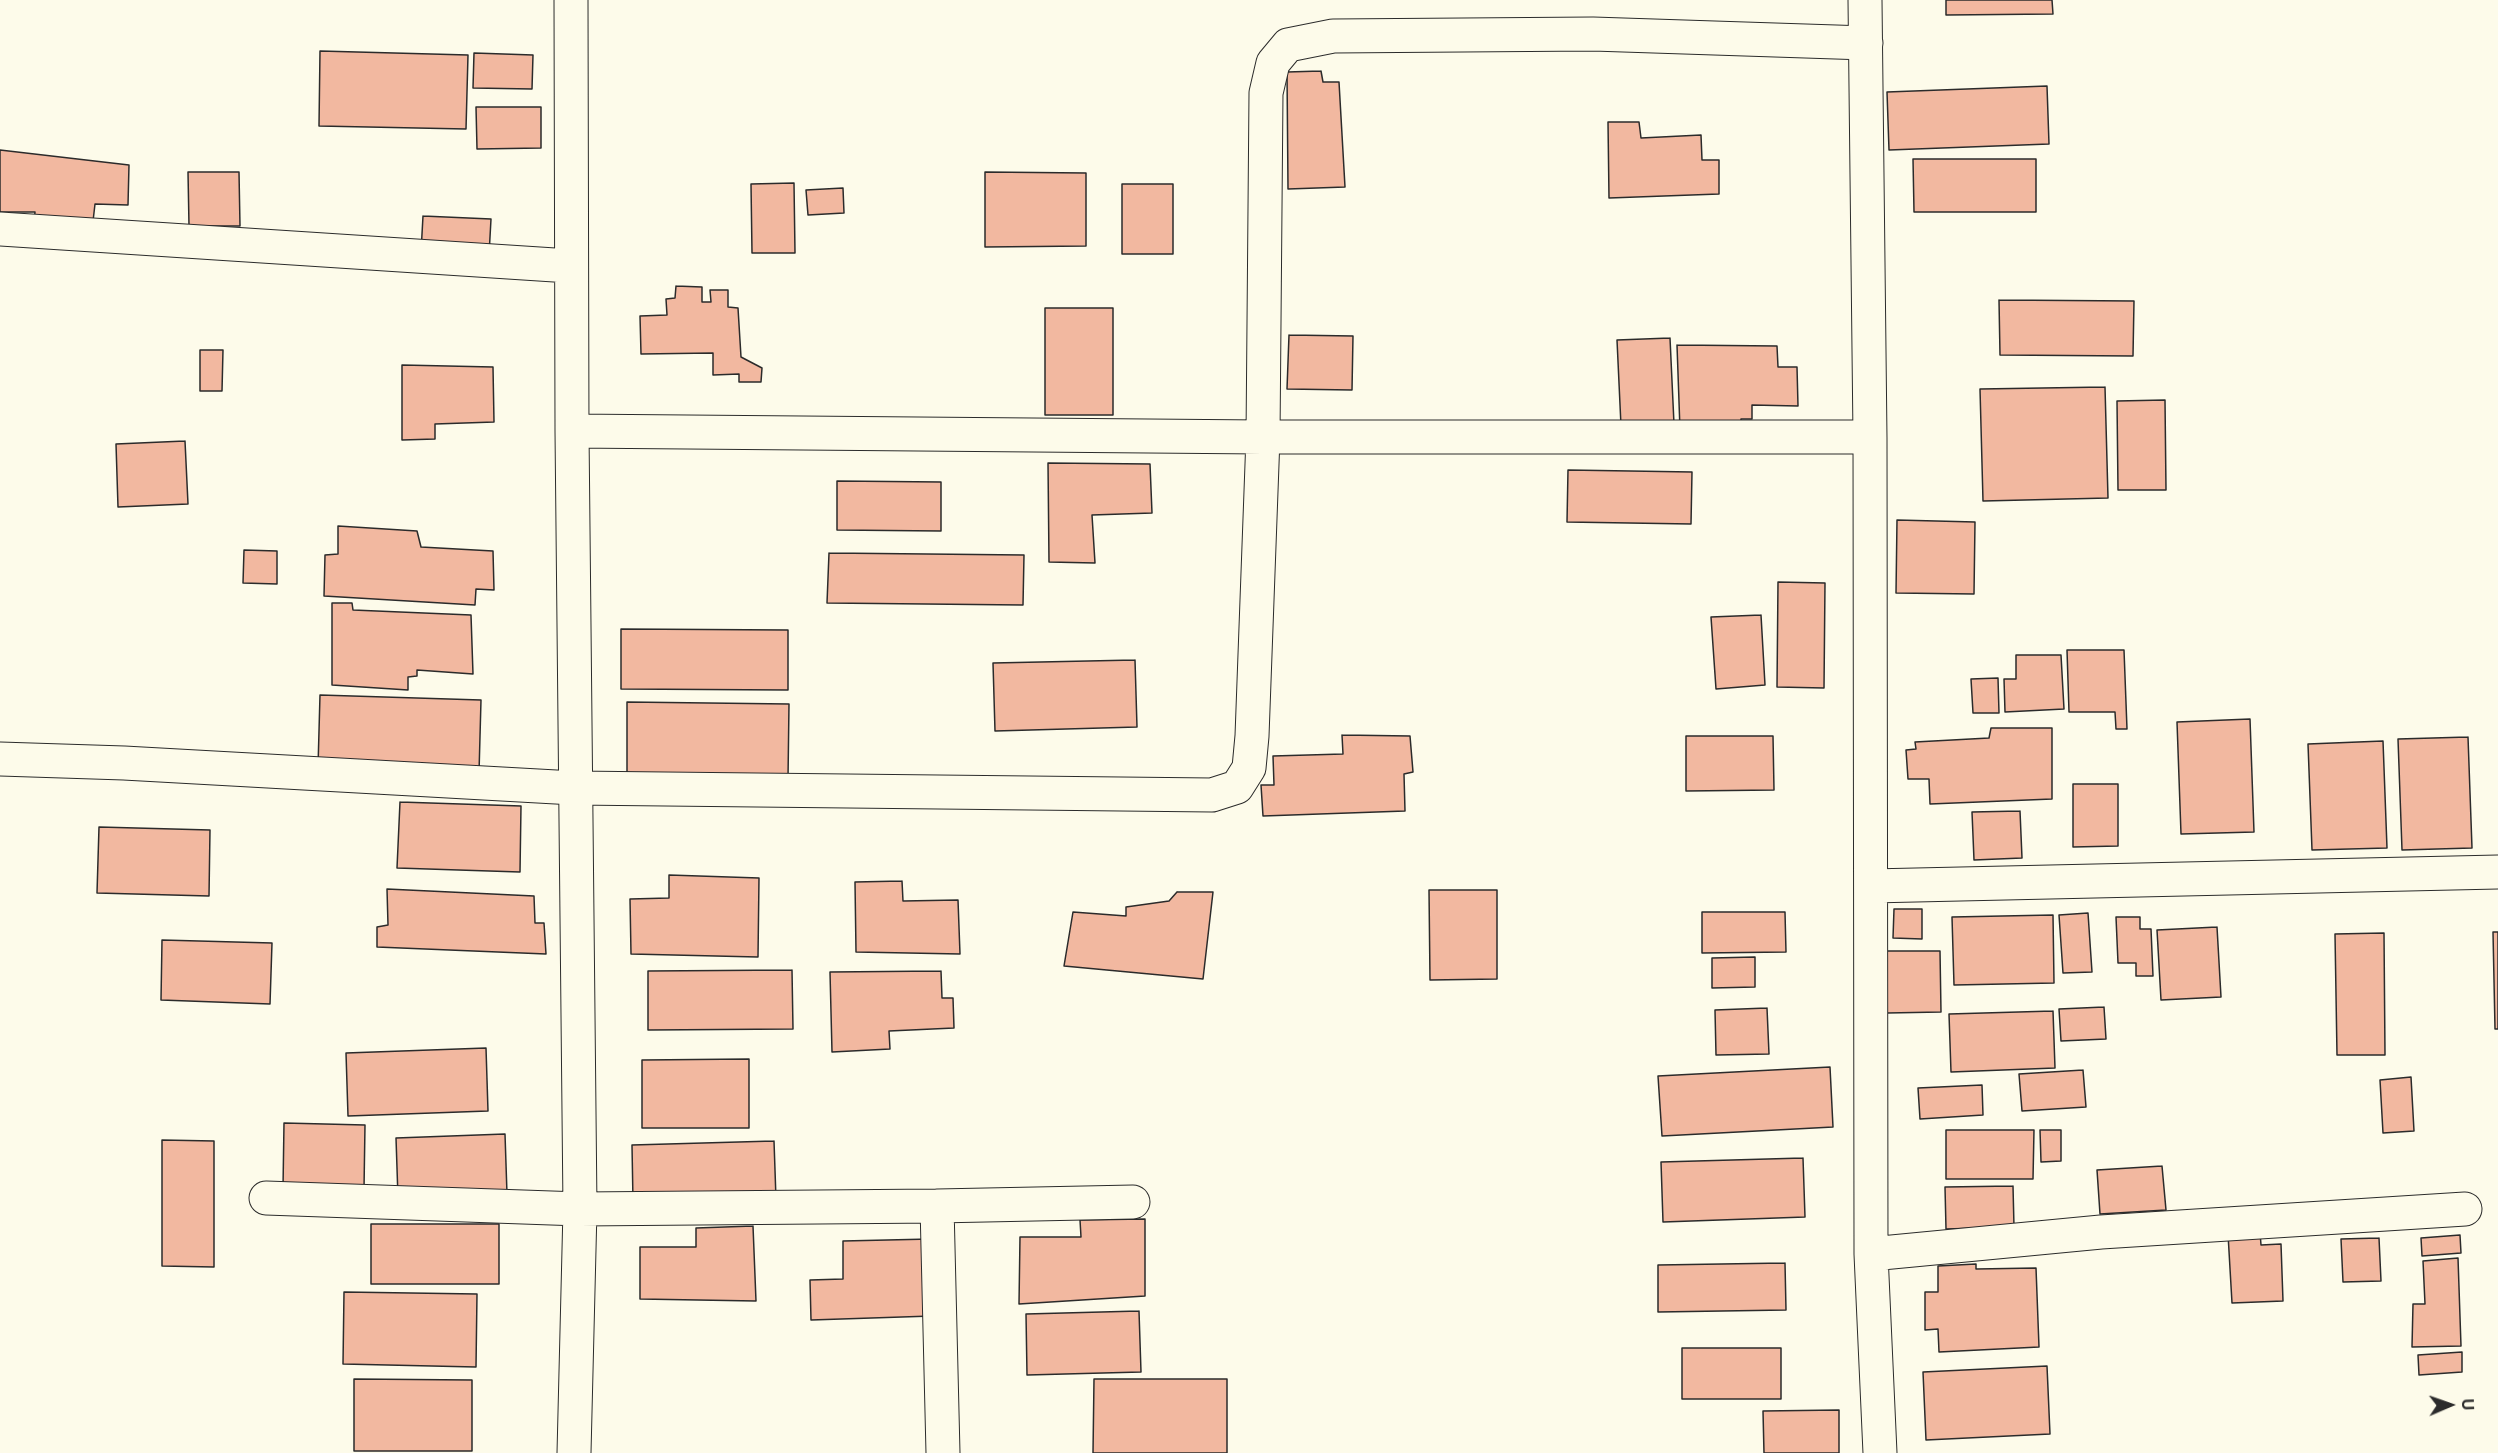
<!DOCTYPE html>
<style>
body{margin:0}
#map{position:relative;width:2498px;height:1453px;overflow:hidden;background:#fdfbea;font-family:Inter,sans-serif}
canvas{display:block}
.north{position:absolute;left:2420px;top:1375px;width:60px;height:60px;-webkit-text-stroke:4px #fdfbea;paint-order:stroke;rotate:88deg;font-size:16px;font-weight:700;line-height:24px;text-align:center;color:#2b2b2b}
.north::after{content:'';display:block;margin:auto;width:21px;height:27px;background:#2b2b2b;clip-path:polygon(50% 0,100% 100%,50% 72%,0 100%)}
</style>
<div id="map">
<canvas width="2498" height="1453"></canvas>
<div class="north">U</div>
</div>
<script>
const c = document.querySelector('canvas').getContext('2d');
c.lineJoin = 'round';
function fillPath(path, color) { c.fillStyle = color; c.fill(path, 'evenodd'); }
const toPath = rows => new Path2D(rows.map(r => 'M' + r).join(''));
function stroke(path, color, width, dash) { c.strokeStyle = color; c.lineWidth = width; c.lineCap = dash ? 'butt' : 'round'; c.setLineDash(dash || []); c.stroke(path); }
const building = toPath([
 [1946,0,2052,0,2053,14,1946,15,1946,0],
 [320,51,468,55,466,129,319,126,320,51],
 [474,53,533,55,532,89,473,88,474,53],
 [1321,71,1323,82,1339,82,1345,187,1288,189,1287,72,1321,71],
 [2047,86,2049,144,1889,150,1887,92,2047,86],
 [476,107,541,107,541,148,477,149,476,107],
 [1608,122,1639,122,1641,138,1701,135,1702,160,1719,160,1719,194,1609,198,1608,122],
 [0,150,129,165,128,205,95,204,92,230,34,223,35,212,0,212,0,150],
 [1913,159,2036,159,2036,212,1914,212,1913,159],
 [188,172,239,172,240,226,189,226,188,172],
 [985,172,1086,173,1086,246,985,247,985,172],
 [794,183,795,253,752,253,751,184,794,183],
 [1122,184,1173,184,1173,254,1122,254,1122,184],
 [843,188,844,213,808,215,806,190,843,188],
 [423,216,491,219,489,255,421,252,423,216],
 [676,286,702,287,702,302,711,302,710,290,728,290,728,307,738,308,741,357,762,368,761,382,739,382,739,374,713,375,713,353,641,354,640,316,667,315,666,299,675,298,676,286],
 [1999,300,2134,301,2133,356,2000,355,1999,300],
 [1045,308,1113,308,1113,415,1045,415,1045,308],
 [1289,335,1353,336,1352,390,1287,389,1289,335],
 [1670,338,1674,424,1621,426,1617,340,1670,338],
 [1677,345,1777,346,1778,367,1797,367,1798,406,1752,405,1752,419,1741,419,1741,429,1680,430,1677,345],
 [200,350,223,350,222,391,200,391,200,350],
 [402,365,493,367,494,422,435,424,435,439,402,440,402,365],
 [2105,387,2108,498,1983,501,1980,389,2105,387],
 [2165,400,2166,490,2118,490,2117,401,2165,400],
 [185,441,188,504,118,507,116,444,185,441],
 [1048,463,1150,464,1152,513,1092,515,1095,563,1049,562,1048,463],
 [1568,470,1692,472,1691,524,1567,522,1568,470],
 [837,481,941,482,941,531,837,530,837,481],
 [1897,520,1975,522,1974,594,1896,593,1897,520],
 [338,526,417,531,421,547,493,551,494,590,476,589,475,605,324,596,325,555,338,554,338,526],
 [244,550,277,551,277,584,243,583,244,550],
 [829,553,1024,555,1023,605,827,603,829,553],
 [1778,582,1825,583,1824,688,1777,687,1778,582],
 [332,603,352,603,353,610,471,615,473,674,417,670,417,676,408,677,408,690,332,685,332,603],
 [1761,615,1765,685,1716,689,1711,617,1761,615],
 [621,629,788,630,788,690,621,689,621,629],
 [2067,650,2124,650,2127,729,2116,729,2115,712,2069,712,2067,650],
 [2016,655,2061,655,2064,709,2005,712,2004,679,2016,679,2016,655],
 [1135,660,1137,727,995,731,993,663,1135,660],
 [1998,678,1999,713,1973,713,1971,679,1998,678],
 [320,695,481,700,479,773,318,767,320,695],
 [627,702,789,704,788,779,627,778,627,702],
 [2250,719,2254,832,2181,834,2177,722,2250,719],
 [1991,728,2052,728,2052,799,1930,804,1929,779,1908,779,1906,750,1916,749,1915,742,1989,738,1991,728],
 [1342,735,1410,736,1413,772,1404,774,1405,811,1263,816,1261,785,1274,785,1273,756,1343,754,1342,735],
 [1686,736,1773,736,1774,790,1686,791,1686,736],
 [2468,737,2472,848,2402,850,2398,739,2468,737],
 [2383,741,2387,848,2312,850,2308,744,2383,741],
 [2073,784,2118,784,2118,846,2073,847,2073,784],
 [400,802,521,806,520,872,397,868,400,802],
 [2020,811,2022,858,1974,860,1972,812,2020,811],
 [99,827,210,830,209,896,97,893,99,827],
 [669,875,759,878,758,957,631,954,630,899,669,898,669,875],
 [902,881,903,901,958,900,960,954,856,952,855,882,902,881],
 [387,889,534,896,535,923,544,923,546,954,377,947,377,927,388,925,387,889],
 [1429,890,1497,890,1497,979,1430,980,1429,890],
 [1177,892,1213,892,1203,979,1064,966,1073,912,1126,916,1126,907,1169,901,1177,892],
 [1894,909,1922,909,1922,939,1893,938,1894,909],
 [1702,912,1785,912,1786,952,1702,953,1702,912],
 [2088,913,2092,972,2063,973,2059,915,2088,913],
 [2053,915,2054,983,1954,985,1952,917,2053,915],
 [2116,917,2140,917,2140,929,2151,929,2153,976,2136,976,2136,963,2118,963,2116,917],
 [2217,927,2221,997,2161,1000,2157,930,2217,927],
 [2493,932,2498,932,2498,1029,2495,1029,2493,932],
 [2384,933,2385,1055,2337,1055,2335,934,2384,933],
 [162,940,272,943,270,1004,161,1000,162,940],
 [1886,951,1940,951,1941,1012,1887,1013,1886,951],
 [1755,957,1755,987,1712,988,1712,958,1755,957],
 [792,970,793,1029,648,1030,648,971,792,970],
 [941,971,942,998,953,998,954,1028,889,1031,890,1049,832,1052,830,972,941,971],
 [2104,1007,2106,1039,2061,1041,2059,1009,2104,1007],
 [1767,1008,1769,1054,1716,1055,1715,1010,1767,1008],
 [2053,1011,2055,1068,1951,1072,1949,1014,2053,1011],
 [486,1048,488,1111,348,1116,346,1053,486,1048],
 [749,1059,749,1128,642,1128,642,1060,749,1059],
 [1830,1067,1833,1127,1662,1136,1658,1076,1830,1067],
 [2083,1070,2086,1107,2022,1111,2019,1074,2083,1070],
 [2411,1077,2414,1131,2383,1133,2380,1080,2411,1077],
 [1982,1085,1983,1115,1920,1119,1918,1088,1982,1085],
 [284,1123,365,1125,364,1189,283,1188,284,1123],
 [1946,1130,2034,1130,2033,1179,1946,1179,1946,1130],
 [2040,1130,2061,1130,2061,1161,2041,1162,2040,1130],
 [505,1134,507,1194,398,1198,396,1138,505,1134],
 [162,1140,214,1141,214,1267,162,1266,162,1140],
 [774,1141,776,1199,633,1202,632,1145,774,1141],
 [1803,1158,1805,1217,1663,1222,1661,1162,1803,1158],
 [2162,1166,2166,1210,2100,1214,2097,1170,2162,1166],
 [2013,1186,2014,1227,1946,1229,1945,1187,2013,1186],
 [1145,1219,1145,1296,1019,1304,1020,1237,1081,1237,1080,1220,1145,1219],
 [371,1224,499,1224,499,1284,371,1284,371,1224],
 [753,1226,756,1301,640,1299,640,1247,696,1247,696,1228,753,1226],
 [2260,1232,2261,1245,2281,1244,2283,1301,2232,1303,2228,1234,2260,1232],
 [2460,1235,2461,1253,2422,1256,2421,1238,2460,1235],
 [2379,1238,2381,1281,2343,1282,2341,1239,2379,1238],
 [931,1239,932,1316,811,1320,810,1280,843,1279,843,1241,931,1239],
 [2458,1258,2461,1346,2412,1347,2413,1304,2425,1304,2423,1261,2458,1258],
 [1785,1263,1786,1310,1658,1312,1658,1265,1785,1263],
 [1976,1264,1976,1269,2036,1268,2039,1347,1939,1352,1938,1329,1925,1330,1925,1292,1938,1292,1938,1266,1976,1264],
 [344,1292,477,1294,476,1367,343,1364,344,1292],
 [1139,1311,1141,1372,1027,1375,1026,1314,1139,1311],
 [1682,1348,1781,1348,1781,1399,1682,1399,1682,1348],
 [2462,1352,2462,1372,2419,1375,2418,1355,2462,1352],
 [2047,1366,2050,1434,1926,1440,1923,1372,2047,1366],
 [354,1379,472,1380,472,1451,354,1451,354,1379],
 [1094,1379,1227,1379,1227,1453,1093,1453,1094,1379],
 [1839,1410,1839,1453,1764,1453,1763,1411,1839,1410]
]);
fillPath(building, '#f2b8a0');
stroke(building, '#2b2b2b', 1.5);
const minor = toPath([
 [571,0,572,431,580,1209,574,1453],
 [1865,0,1870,437,1871,1254,1880,1453],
 [0,229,570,266],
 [572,431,1263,437,1870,437],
 [0,759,124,763,574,788,1212,795,1237,787,1249,768,1252,736,1263,437,1266,93,1273,63,1288,45,1333,36,1593,34,1866,43],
 [1871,886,2498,872],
 [266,1198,580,1209,937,1206,1133,1202],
 [937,1206,943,1453],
 [1871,1254,2101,1232,2465,1209]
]);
stroke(minor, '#2b2b2b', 35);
stroke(minor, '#fdfbea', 33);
</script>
